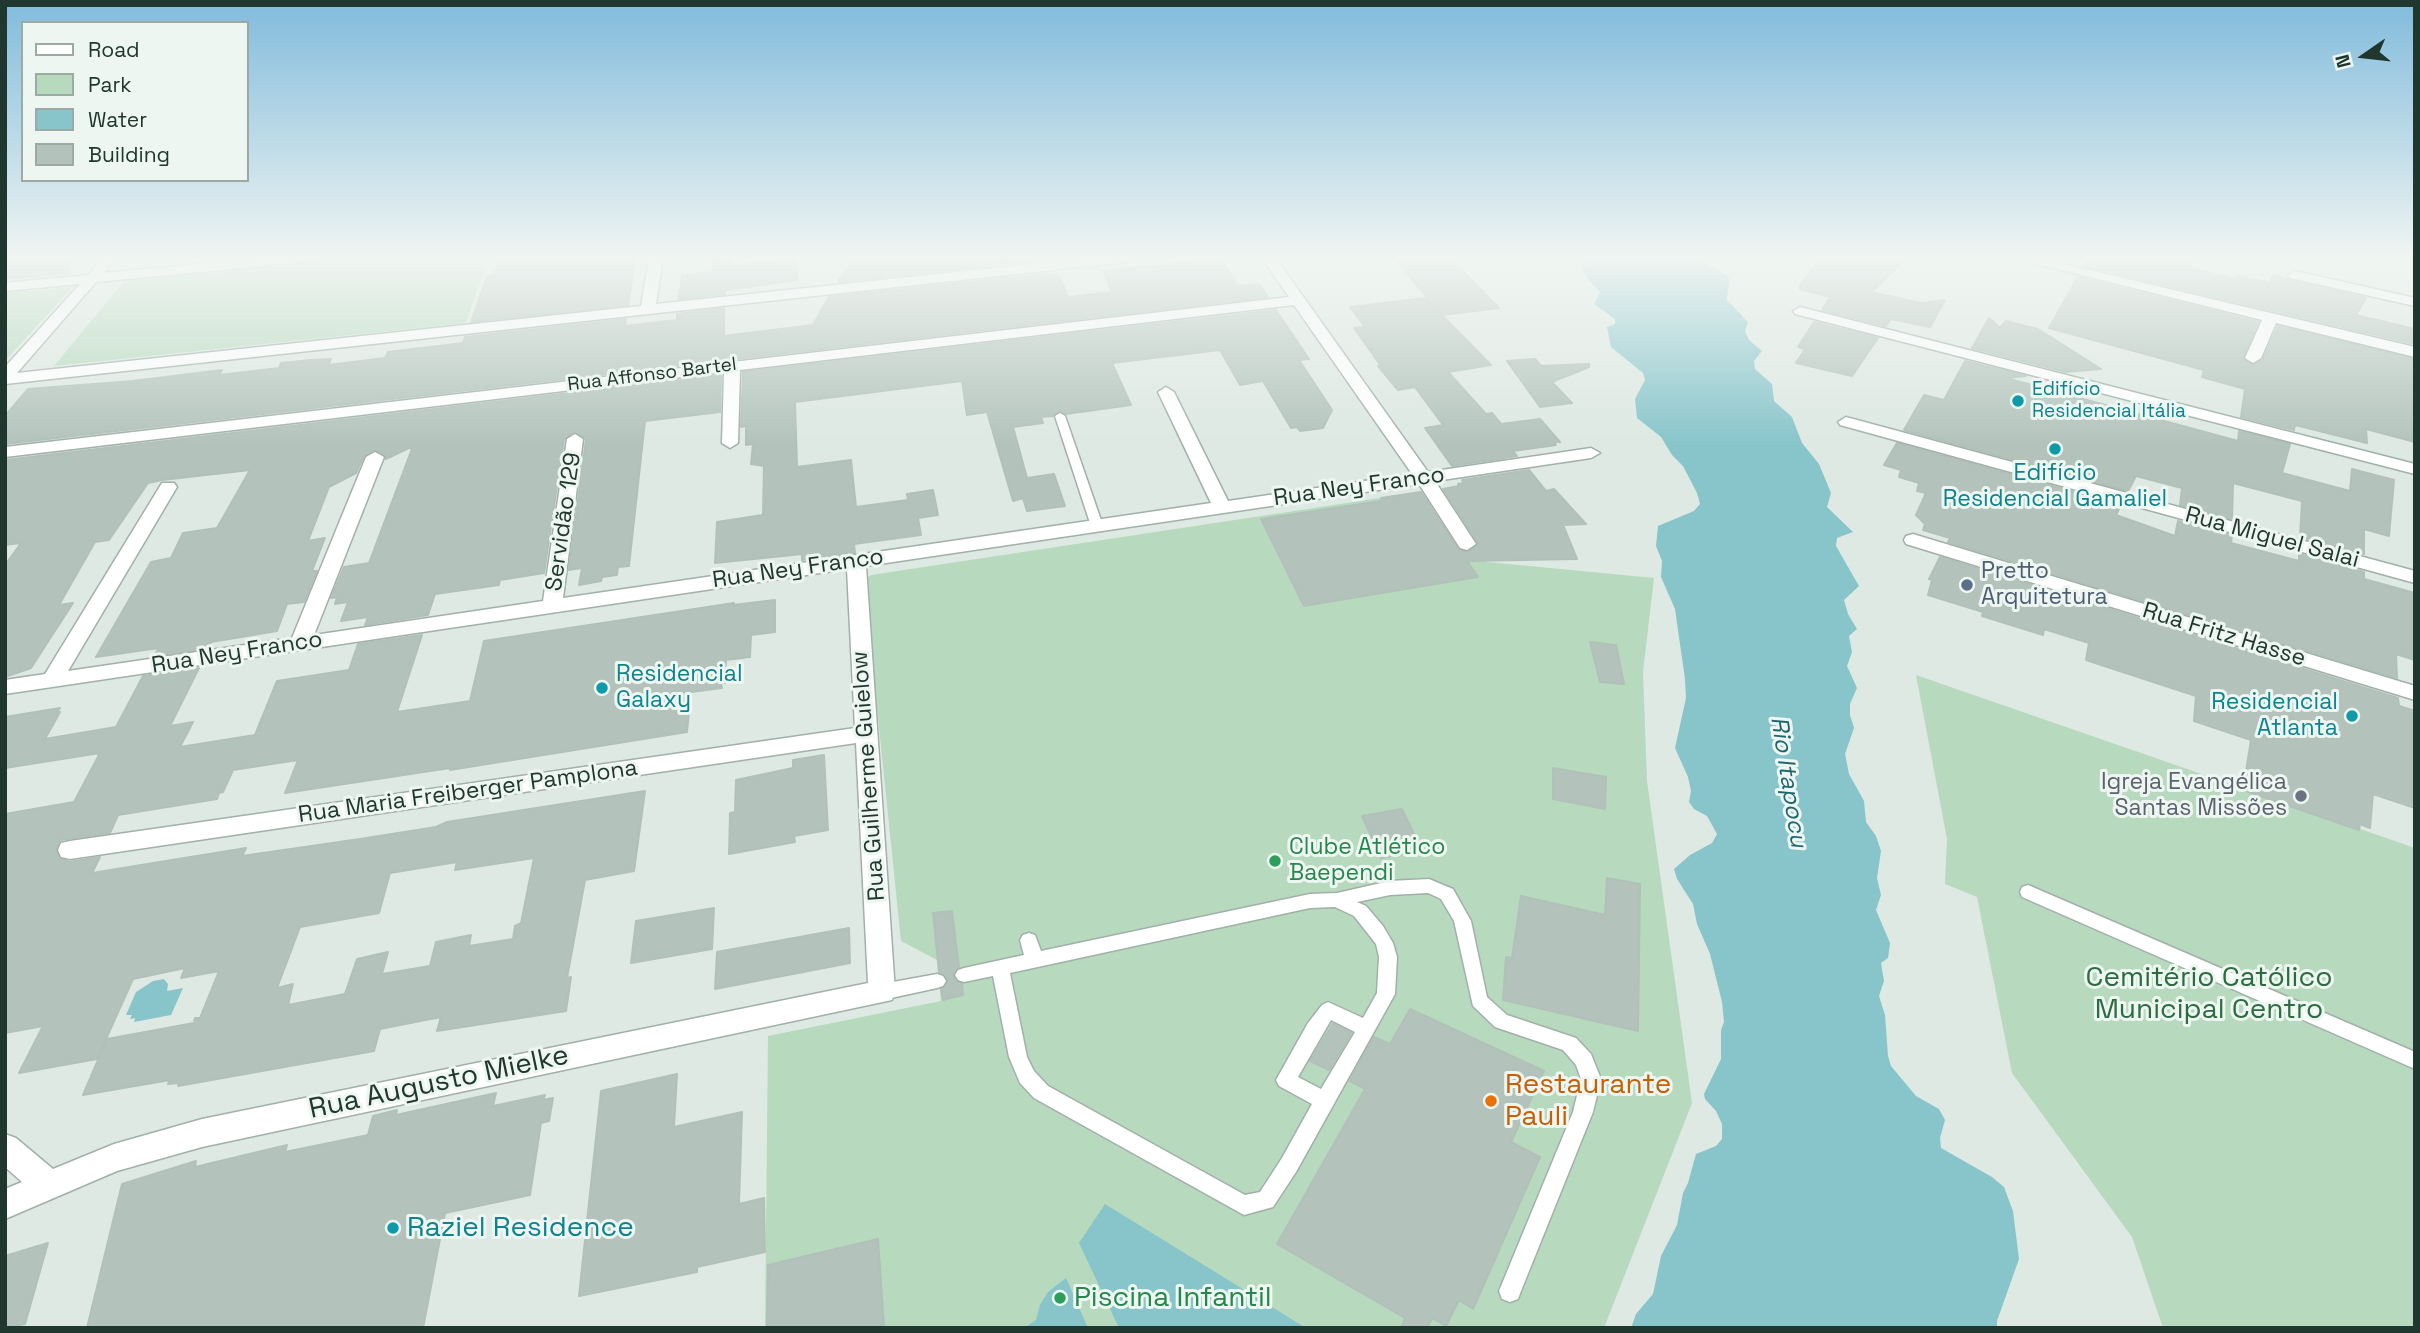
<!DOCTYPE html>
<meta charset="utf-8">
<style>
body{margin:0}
#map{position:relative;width:2420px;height:1333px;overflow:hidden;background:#dee9e3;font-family:"Space Grotesk",sans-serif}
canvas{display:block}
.frame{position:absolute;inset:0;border:7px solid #20372f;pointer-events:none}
.legend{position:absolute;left:21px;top:21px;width:228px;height:161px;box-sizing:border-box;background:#eef6f1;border:2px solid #9caaa3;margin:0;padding:9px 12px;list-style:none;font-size:21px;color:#20372f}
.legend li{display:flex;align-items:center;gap:14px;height:35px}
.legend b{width:35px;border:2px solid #9caaa3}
.north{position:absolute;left:2329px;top:21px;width:70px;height:70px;-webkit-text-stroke:5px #eef6f1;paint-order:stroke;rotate:256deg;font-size:19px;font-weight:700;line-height:28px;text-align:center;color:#20372f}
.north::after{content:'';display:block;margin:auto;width:24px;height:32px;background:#20372f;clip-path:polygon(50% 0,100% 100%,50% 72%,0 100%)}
</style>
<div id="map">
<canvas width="2420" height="1333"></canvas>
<div class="frame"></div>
<ul class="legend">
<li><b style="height:9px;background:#fff"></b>Road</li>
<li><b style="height:19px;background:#b7d9be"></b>Park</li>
<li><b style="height:19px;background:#88c5cb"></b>Water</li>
<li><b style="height:19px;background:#b3c3bc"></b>Building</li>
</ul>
<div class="north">N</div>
</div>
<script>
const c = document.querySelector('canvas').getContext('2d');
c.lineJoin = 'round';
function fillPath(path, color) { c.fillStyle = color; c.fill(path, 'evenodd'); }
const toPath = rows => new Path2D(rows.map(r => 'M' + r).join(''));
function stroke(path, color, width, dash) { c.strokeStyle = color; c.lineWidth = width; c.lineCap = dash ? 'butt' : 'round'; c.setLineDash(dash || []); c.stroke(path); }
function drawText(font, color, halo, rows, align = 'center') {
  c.font = font + ' "Space Grotesk",sans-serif'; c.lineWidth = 6; c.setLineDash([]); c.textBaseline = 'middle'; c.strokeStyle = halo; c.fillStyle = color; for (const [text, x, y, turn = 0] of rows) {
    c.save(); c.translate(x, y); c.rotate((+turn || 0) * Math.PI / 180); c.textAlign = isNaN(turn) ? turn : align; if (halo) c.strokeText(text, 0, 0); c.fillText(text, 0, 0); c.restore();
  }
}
fillPath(toPath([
 [376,257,489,257,466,323,54,366,124,281],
 [73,287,5,361,5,293],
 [1420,492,1459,548,1487,562,1654,578,1643,672,1647,781,1692,1103,1604,1328,765,1328,768,1036,941,1001,937,960,901,941,864,581,871,575],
 [1916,675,2415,848,2415,1328,2163,1328,2132,1237,2012,1073,1977,897,1945,884,1947,839]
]), '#b7d9be');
fillPath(toPath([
 [1576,257,1695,257,1726,275,1729,278,1727,300,1748,322,1745,331,1749,340,1762,351,1754,361,1755,369,1772,384,1774,401,1792,417,1802,443,1819,464,1831,493,1827,507,1853,532,1837,538,1836,546,1859,586,1844,600,1848,614,1857,629,1849,636,1852,652,1847,666,1857,688,1850,704,1850,715,1854,728,1845,754,1849,774,1864,801,1866,822,1876,836,1881,851,1877,878,1881,895,1876,910,1890,943,1888,958,1881,963,1884,981,1879,996,1885,1015,1888,1056,1891,1066,1916,1096,1939,1109,1945,1120,1940,1138,1941,1148,1992,1177,2004,1187,2013,1211,2019,1259,1997,1321,1997,1328,1631,1328,1636,1314,1653,1294,1661,1256,1677,1225,1683,1193,1688,1183,1696,1154,1716,1146,1722,1139,1722,1124,1716,1111,1705,1099,1704,1094,1721,1059,1721,1030,1724,1022,1722,1002,1710,954,1697,924,1693,904,1677,879,1674,869,1690,855,1712,843,1717,834,1707,816,1694,809,1689,802,1691,791,1688,777,1675,748,1686,698,1685,679,1675,609,1661,577,1662,561,1656,546,1658,526,1694,511,1700,504,1697,493,1683,466,1672,455,1661,437,1637,418,1635,399,1645,380,1643,373,1611,347,1607,327,1615,324,1615,319,1594,304,1600,292,1588,279],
 [164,979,168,984,167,991,183,988,171,1015,134,1022,135,1018,130,1019,132,1015,126,1015,136,992,153,981],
 [1105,1204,1306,1328,1119,1328,1079,1243],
 [1066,1278,1088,1328,1024,1328,1036,1320,1040,1305,1048,1292]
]), '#88c5cb');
const building = toPath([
 [5,257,69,257,70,273,5,279,5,257],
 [500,257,622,257,621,262,635,261,628,305,471,322,487,276,494,275,500,257],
 [713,257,733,257,733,265,797,260,798,280,725,290,725,294,678,299,683,275,712,272,713,257],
 [853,257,1038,257,1039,260,838,282,853,257],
 [1392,257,1449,257,1499,308,1443,315,1392,257],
 [1821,257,1908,257,1872,292,1921,303,1945,300,1930,327,1891,319,1886,326,1822,310,1830,297,1800,289,1799,286,1821,257],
 [2089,257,2194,257,2188,268,2235,279,2237,276,2270,283,2272,275,2366,298,2356,315,2415,329,2415,344,2084,266,2089,257],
 [1220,259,1239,286,1259,284,1268,297,5,444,5,416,28,389,133,381,222,370,219,375,279,368,281,363,310,360,331,359,328,365,385,358,388,352,463,343,465,337,626,319,625,326,677,320,677,314,724,308,724,336,813,325,829,297,1045,274,1056,274,1057,278,1060,277,1068,297,1112,292,1103,271,1220,259],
 [2078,277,2258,322,2243,357,2252,365,2263,359,2278,326,2415,359,2415,442,2366,429,2367,443,2295,425,2294,430,2241,417,2245,389,2202,377,2204,370,2049,328,2078,277],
 [1425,298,1491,365,1448,372,1486,414,1492,413,1501,424,1540,419,1560,442,1554,442,1556,445,1513,451,1517,456,1452,466,1425,428,1443,425,1415,387,1398,390,1378,366,1381,366,1354,328,1365,327,1350,307,1425,298],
 [1276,310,1309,359,1299,360,1332,410,1323,428,1300,431,1297,427,1291,428,1263,381,1240,385,1220,350,1112,363,1131,405,1066,414,1059,411,1053,416,1041,417,1043,423,1013,427,1027,478,1054,474,1065,506,1027,511,1023,498,1013,501,987,412,967,415,962,381,795,402,797,467,851,460,856,507,908,500,907,494,933,490,938,515,918,518,921,535,854,544,855,553,802,560,802,554,715,563,717,522,763,515,764,466,751,464,753,444,746,445,746,426,741,427,743,372,1276,310],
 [1989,318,2000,328,2006,321,2038,329,2101,369,2066,372,1972,348,1989,318],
 [1814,322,1878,338,1852,376,1796,363,1805,349,1798,347,1814,322],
 [1535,359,1541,366,1589,364,1589,367,1552,382,1572,403,1540,407,1507,361,1535,359],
 [1965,361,2026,376,2006,378,2238,441,2239,431,2290,444,2282,473,2350,491,2352,469,2394,480,2389,536,2364,529,2364,554,2300,537,2302,501,2233,483,2232,519,2180,505,2182,488,2136,476,2128,491,1904,430,1924,395,1944,400,1965,361],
 [721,375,720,412,645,421,629,566,618,567,617,575,602,577,601,581,579,585,582,568,569,570,586,439,574,432,564,439,544,573,500,580,499,585,435,594,428,615,365,625,368,617,341,621,348,602,335,604,337,597,331,598,344,567,369,563,413,446,386,459,385,455,374,450,364,456,356,473,329,487,308,541,325,538,312,571,317,571,304,602,287,604,277,631,211,642,209,648,154,656,159,648,96,657,151,562,171,558,183,533,217,528,250,470,162,480,148,483,109,540,95,542,59,605,73,603,31,668,5,677,5,565,21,543,5,545,5,460,721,375],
 [1897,443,2121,505,2116,515,2175,536,2178,521,2232,535,2231,543,2299,561,2299,554,2364,572,2364,579,2415,593,2415,660,2396,654,2397,678,1948,542,1950,538,1923,530,1925,524,1916,515,1926,493,1917,491,1919,483,1899,477,1901,470,1884,465,1897,443],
 [1529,470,1546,491,1554,489,1586,524,1563,525,1577,559,1467,561,1478,577,1304,606,1261,519,1382,501,1381,498,1421,492,1458,549,1468,552,1478,543,1443,489,1459,486,1458,484,1464,483,1462,480,1529,470],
 [1940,557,2398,698,2399,706,2415,711,2415,808,2373,794,2370,828,2360,824,2359,830,2243,790,2251,740,2194,721,2196,696,2086,660,2089,643,2044,629,2043,635,1982,616,1983,612,1928,595,1932,580,1929,579,1940,557],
 [775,600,775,632,751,635,750,657,726,660,725,683,721,683,722,688,691,692,687,732,450,770,450,768,285,793,298,760,233,770,223,792,219,793,217,799,118,815,110,833,60,840,56,849,59,858,69,862,100,857,92,873,246,848,242,856,360,839,436,827,447,822,645,791,634,871,585,880,567,978,571,977,566,1011,437,1031,441,1017,380,1029,374,1051,178,1086,179,1083,168,1084,170,1080,83,1095,107,1039,194,1023,195,1018,200,1018,219,971,181,978,185,968,133,979,97,1059,19,1073,43,1026,5,1033,5,814,74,802,100,753,5,768,5,717,60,708,57,712,60,712,45,739,116,727,143,676,199,668,170,726,193,722,180,747,255,735,277,681,349,670,358,644,422,635,397,712,470,701,484,641,734,603,733,605,775,600],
 [534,858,521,923,515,926,513,939,469,946,471,935,436,942,430,966,382,974,388,952,357,959,345,994,288,1005,293,984,277,988,300,927,379,913,390,873,457,862,455,870,534,858],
 [1590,642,1616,645,1624,684,1600,682,1590,642],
 [824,755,828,830,794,836,795,842,729,854,730,813,735,812,736,780,793,768,793,760,824,755],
 [1553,768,1606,777,1605,809,1553,799,1553,768],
 [1402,809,1422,850,1381,858,1362,816,1402,809],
 [1607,878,1640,884,1638,1031,1503,1000,1506,957,1512,958,1521,896,1605,915,1607,878],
 [714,908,712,949,631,963,636,921,714,908],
 [952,911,959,967,953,976,962,984,963,995,943,1000,941,989,948,980,939,972,933,913,952,911],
 [849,928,850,963,715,989,717,952,849,928],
 [1410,1009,1544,1071,1511,1142,1540,1157,1473,1309,1459,1300,1446,1326,1432,1318,1427,1328,1401,1328,1405,1318,1277,1244,1365,1089,1350,1081,1374,1037,1390,1044,1410,1009],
 [1333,1024,1351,1033,1329,1070,1310,1061,1333,1024],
 [677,1074,674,1127,742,1112,739,1204,764,1198,765,1252,697,1267,697,1272,579,1296,601,1091,677,1074],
 [496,1093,493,1106,545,1095,543,1100,553,1098,549,1121,541,1123,530,1195,445,1213,423,1328,87,1328,122,1184,196,1161,195,1167,287,1145,285,1152,368,1135,373,1116,397,1110,396,1115,496,1093],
 [878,1239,884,1328,767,1328,768,1265,878,1239],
 [48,1243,25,1324,5,1328,5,1256,48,1243]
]);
fillPath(building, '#b3c3bc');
stroke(building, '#b1c1b9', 2);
const lane = toPath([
 [1060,413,1065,416,1103,526,1101,529,1093,529,1091,526,1055,416,1060,413],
 [1429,879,1453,889,1471,921,1487,997,1507,1015,1576,1038,1591,1054,1601,1079,1593,1112,1521,1291,1518,1299,1510,1302,1502,1299,1499,1291,1573,1112,1581,1079,1576,1065,1563,1050,1495,1027,1473,1006,1454,921,1441,899,1428,893,1390,895,1357,902,1366,906,1383,926,1393,943,1397,957,1395,994,1296,1172,1273,1207,1244,1215,1034,1098,1020,1083,1009,1057,993,976,964,982,958,980,955,975,958,970,964,968,1024,955,1020,940,1023,935,1029,933,1035,935,1041,951,1310,894,1337,893,1390,881,1429,879],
 [1335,907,1354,916,1376,944,1379,957,1377,993,1363,1018,1328,1002,1322,1005,1308,1023,1276,1080,1279,1086,1312,1104,1282,1158,1260,1192,1245,1195,1048,1086,1034,1071,1027,1057,1010,973,1310,908,1335,907],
 [1331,1020,1355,1032,1321,1089,1298,1077,1331,1020],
 [2028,885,2415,1052,2415,1069,2022,897,2020,892,2022,887,2028,885],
 [937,974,943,976,946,981,943,986,937,988,882,1000,876,997,873,992,876,987,882,984,937,974]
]);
const street = toPath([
 [103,257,118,257,104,273,271,257,323,257,316,261,96,282,17,373,641,306,649,257,663,257,656,304,1096,257,1143,257,1136,261,5,384,5,367,80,284,5,291,5,283,88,275,103,257],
 [1261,257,1275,257,1428,472,1591,448,1600,453,1591,458,1435,481,1476,544,1467,550,1460,548,1419,484,866,566,895,992,892,1000,202,1147,117,1171,5,1219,5,1189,22,1182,5,1167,5,1134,16,1138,53,1169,114,1144,202,1119,868,983,856,743,70,859,61,857,58,850,61,843,70,841,855,728,847,569,5,694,5,680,45,674,162,483,174,483,177,487,68,671,292,638,366,457,375,452,384,457,314,635,543,601,567,439,575,434,583,439,563,598,1211,503,1158,392,1166,387,1174,392,1228,501,1412,474,1294,305,740,370,738,443,730,448,722,443,724,372,5,457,5,447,1289,297,1261,257],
 [2009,257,2034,257,2415,347,2415,357,2276,323,2261,358,2253,363,2245,358,2262,320,2009,257],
 [2295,271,2415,298,2415,306,2290,278,2288,275,2295,271],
 [1800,307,2415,464,2415,474,1795,314,1793,311,1800,307],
 [1846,417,2415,571,2415,583,1840,425,1838,422,1846,417],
 [1913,534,2415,686,2415,700,1906,544,1904,540,1906,536,1913,534]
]);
stroke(lane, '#a1b0a9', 3);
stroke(street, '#a1b0a9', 3);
fillPath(lane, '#fff');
fillPath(street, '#fff');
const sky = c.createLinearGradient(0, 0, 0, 444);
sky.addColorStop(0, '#81bbdc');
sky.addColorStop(0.58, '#f0f5f2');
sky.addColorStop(1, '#f0f5f200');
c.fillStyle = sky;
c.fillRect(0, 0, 2420, 444);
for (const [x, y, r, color] of [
 [2018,401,7,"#0f9aa8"],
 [2055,449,7,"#0f9aa8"],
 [1967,585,7,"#5c6f8a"],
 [602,688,7,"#0f9aa8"],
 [2352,716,7,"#0f9aa8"],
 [2301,796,7,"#6b7280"],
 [1275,861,7,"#2e9e5b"],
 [1491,1101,7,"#e8710a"],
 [393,1228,7,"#0f9aa8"],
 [1060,1298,7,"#2e9e5b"]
]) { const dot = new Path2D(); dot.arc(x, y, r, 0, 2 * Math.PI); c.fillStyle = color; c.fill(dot); stroke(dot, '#eef6f1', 2.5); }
drawText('19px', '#20372f', '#eef6f1', [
 ["Rua Affonso Bartel",652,375,-7]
]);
drawText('19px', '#0d838f', '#eef6f1', [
 ["Edifício",2032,390],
 ["Residencial Itália",2032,412]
], 'left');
drawText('23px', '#0d838f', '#eef6f1', [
 ["Edifício",2055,474],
 ["Residencial Gamaliel",2055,500],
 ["Residencial",616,675,"left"],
 ["Galaxy",616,701,"left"],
 ["Residencial",2338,703,"right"],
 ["Atlanta",2338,729,"right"]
]);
drawText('23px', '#20372f', '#eef6f1', [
 ["Rua Ney Franco",1359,487,-8],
 ["Servidão 129",564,522,-82],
 ["Rua Miguel Salai",2272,538,15],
 ["Rua Ney Franco",798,569,-8],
 ["Rua Fritz Hasse",2224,635,17],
 ["Rua Ney Franco",237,653,-9],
 ["Rua Guilherme Guielow",869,776,-94],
 ["Rua Maria Freiberger Pamplona",468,792,-8]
]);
drawText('23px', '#4e5e75', '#eef6f1', [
 ["Pretto",1981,572],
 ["Arquitetura",1981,598]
], 'left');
drawText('23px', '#5b616d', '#eef6f1', [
 ["Igreja Evangélica",2287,783],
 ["Santas Missões",2287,809]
], 'right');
drawText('23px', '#27864d', '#eef6f1', [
 ["Clube Atlético",1289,848],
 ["Baependi",1289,874]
], 'left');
drawText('italic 24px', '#1f666e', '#eef6f1', [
 ["Rio Itapocu",1788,782,81]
]);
drawText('28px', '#2d6b41', '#eef6f1', [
 ["Cemitério Católico",2209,978],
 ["Municipal Centro",2209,1010]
]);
drawText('28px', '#20372f', '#eef6f1', [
 ["Rua Augusto Mielke",439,1083,-12]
]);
drawText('28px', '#c56008', '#eef6f1', [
 ["Restaurante",1505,1085],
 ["Pauli",1505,1117]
], 'left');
drawText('28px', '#0d838f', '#eef6f1', [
 ["Raziel Residence",407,1228]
], 'left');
drawText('28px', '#27864d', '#eef6f1', [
 ["Piscina Infantil",1074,1298]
], 'left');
</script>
